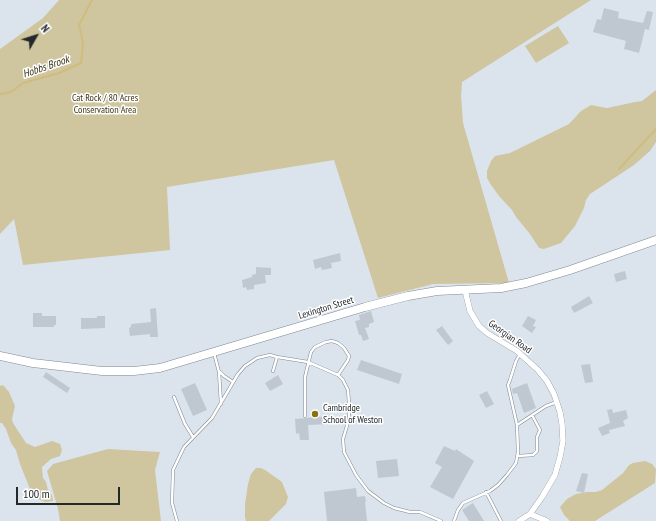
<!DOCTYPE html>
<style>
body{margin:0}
#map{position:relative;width:656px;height:521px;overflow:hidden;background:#dbe4ed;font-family:"PT Sans Narrow",sans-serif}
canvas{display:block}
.north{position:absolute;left:16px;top:16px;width:40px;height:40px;-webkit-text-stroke:3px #fff;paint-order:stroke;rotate:51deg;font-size:11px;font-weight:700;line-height:16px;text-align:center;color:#24282b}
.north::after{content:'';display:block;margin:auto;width:14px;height:18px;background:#24282b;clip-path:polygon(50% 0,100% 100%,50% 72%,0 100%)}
.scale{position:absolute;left:16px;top:487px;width:104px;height:18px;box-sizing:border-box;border:2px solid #24282b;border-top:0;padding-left:5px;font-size:12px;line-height:14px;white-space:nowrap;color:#24282b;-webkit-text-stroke:3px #fff;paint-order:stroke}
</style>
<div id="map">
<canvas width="656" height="521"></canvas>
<div class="north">N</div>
<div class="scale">100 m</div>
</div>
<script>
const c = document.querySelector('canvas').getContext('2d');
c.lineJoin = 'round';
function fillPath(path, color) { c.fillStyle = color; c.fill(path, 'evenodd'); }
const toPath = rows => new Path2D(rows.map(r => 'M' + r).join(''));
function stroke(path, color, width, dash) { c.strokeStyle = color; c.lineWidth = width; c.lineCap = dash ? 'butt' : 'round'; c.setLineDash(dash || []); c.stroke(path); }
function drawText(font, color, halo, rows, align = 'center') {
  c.font = font + ' "PT Sans Narrow",sans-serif'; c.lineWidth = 3; c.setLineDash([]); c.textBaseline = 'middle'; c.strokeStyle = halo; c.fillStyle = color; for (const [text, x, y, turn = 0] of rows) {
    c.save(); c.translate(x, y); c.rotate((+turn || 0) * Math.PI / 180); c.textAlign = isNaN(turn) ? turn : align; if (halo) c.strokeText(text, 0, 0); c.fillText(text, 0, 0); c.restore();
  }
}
fillPath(toPath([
 [59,0,591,0,462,82,461,96,463,123,509,283,433,284,378,298,334,160,167,187,170,250,23,265,14,219,0,234,0,49,43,18],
 [558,26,569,43,536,63,525,46],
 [656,90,656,142,650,151,634,165,590,194,586,200,584,208,575,226,561,243,544,249,539,248,530,234,516,217,512,210,499,196,491,185,487,178,487,171,491,161,495,156,510,153,569,124,581,111,591,105,607,108,635,102,642,101],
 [3,385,9,392,15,406,12,419,13,423,26,443,35,447,52,441,60,444,62,450,60,456,51,459,42,467,43,478,46,482,48,490,52,495,53,501,45,502,38,499,30,489,20,464,16,450,11,443,6,429,2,423,0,423,0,386],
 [108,449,160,452,155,470,161,521,60,521,58,509,47,471,53,464],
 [645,461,652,464,656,469,655,483,595,521,570,521,564,515,560,507,567,499,576,494,587,492,596,492,602,490,623,473,629,465,633,463],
 [256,468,261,468,265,470,282,482,288,497,286,504,269,521,246,521,245,517,245,504,248,484,251,474]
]), '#cfc59f');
stroke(toPath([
 [0,94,11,92,23,83,59,73,81,63,83,43,79,25,92,0],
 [619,169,656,129]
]), '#cebd7d', 2);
fillPath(toPath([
 [604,8,619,12,618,18,643,23,647,11,653,12,649,30,645,29,639,53,624,49,626,41,593,32,597,19,601,20],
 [340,253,341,261,331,263,332,268,322,270,321,267,315,269,313,260],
 [256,267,271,268,271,275,265,275,266,283,254,285,254,289,247,290,246,287,243,288,242,280,252,277,252,275,256,274],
 [625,271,627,279,616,282,614,274],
 [589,296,593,303,574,313,571,307],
 [156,308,158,337,150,337,150,334,130,336,129,328,131,327,131,324,151,322,150,309],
 [371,311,374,322,369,324,369,327,365,328,369,339,363,341,361,335,359,335,355,321,360,320,359,315],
 [33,313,42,313,42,316,56,316,56,325,54,325,54,327,33,327],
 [97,316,105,316,105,328,81,329,81,318,97,318],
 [528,316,536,320,533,326,536,327,532,333,522,326],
 [442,326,453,341,448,345,436,330],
 [361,360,402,374,399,384,357,370],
 [590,364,593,382,585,383,581,365],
 [46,372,70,388,67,393,43,377],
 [278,375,283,384,270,391,265,383],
 [195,383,207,410,193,416,181,389],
 [527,383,536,408,524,413,517,393,513,394,512,389],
 [487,391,494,404,486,408,479,395],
 [612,409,613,413,626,410,628,418,623,421,625,426,609,430,610,433,602,436,598,428,610,423,607,410],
 [330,416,331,424,308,425,309,440,300,440,299,433,296,434,295,419],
 [444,446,455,451,456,449,474,461,453,499,430,487,442,467,435,463],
 [397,459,399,476,378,478,376,461],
 [582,473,588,474,584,493,576,491],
 [356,488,357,497,365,496,366,502,365,502,367,521,327,521,324,492],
 [473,503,484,521,469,521,462,510]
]), '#bfc7d1');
const lane = toPath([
 [214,353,219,372,221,404],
 [277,357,308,362,338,375,343,380,348,390,349,403,349,419,343,439,344,452,356,475,368,491,384,503,394,508,410,512,420,512,441,521],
 [220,372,224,376,233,382],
 [174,397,185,424,193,437],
 [305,416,305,377,311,352,315,347,326,342,332,341,338,343,344,348,349,356,348,360,338,375],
 [517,425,546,406,557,402],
 [518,456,533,455,537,451,537,437,540,430,532,415],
 [486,492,501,521],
 [177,521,172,503,173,470,184,447,212,418,238,374,245,366,257,358,270,355,277,357,273,371],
 [454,521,458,510,463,503,490,491,498,485,507,475,516,463,518,452,517,425,508,385,510,380,516,361,520,354]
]);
const street = toPath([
 [465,290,470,311,479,326,487,333,517,351,538,370,547,381,554,394,560,412,562,424,563,441,560,457,555,475,542,497,530,514,519,521],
 [530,514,547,521]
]);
const secondary = toPath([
 [0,356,33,363,102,371,134,371,160,368,365,307,408,296,437,291,501,288,526,283,570,270,656,240]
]);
stroke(lane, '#808891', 3.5);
stroke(street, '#808891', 6);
stroke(secondary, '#808891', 9);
stroke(lane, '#fff', 2.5);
stroke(street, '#fff', 5.5);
stroke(secondary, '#fff', 8);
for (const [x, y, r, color] of [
 [315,414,4,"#877315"]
]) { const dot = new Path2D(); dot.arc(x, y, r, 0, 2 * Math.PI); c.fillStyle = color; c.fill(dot); stroke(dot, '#fff', 1.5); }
drawText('10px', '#3b3316', '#fff', [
 ["Cat Rock / 80 Acres",105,98],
 ["Conservation Area",105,110]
]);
drawText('10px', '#24282b', '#fff', [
 ["Lexington Street",326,308,-17],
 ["Georgian Road",510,337,35]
]);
drawText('10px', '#24282b', '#fff', [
 ["Cambridge",323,408],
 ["School of Weston",323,420]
], 'left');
drawText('italic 11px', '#373012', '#fff', [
 ["Hobbs Brook",46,67,-19]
]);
</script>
